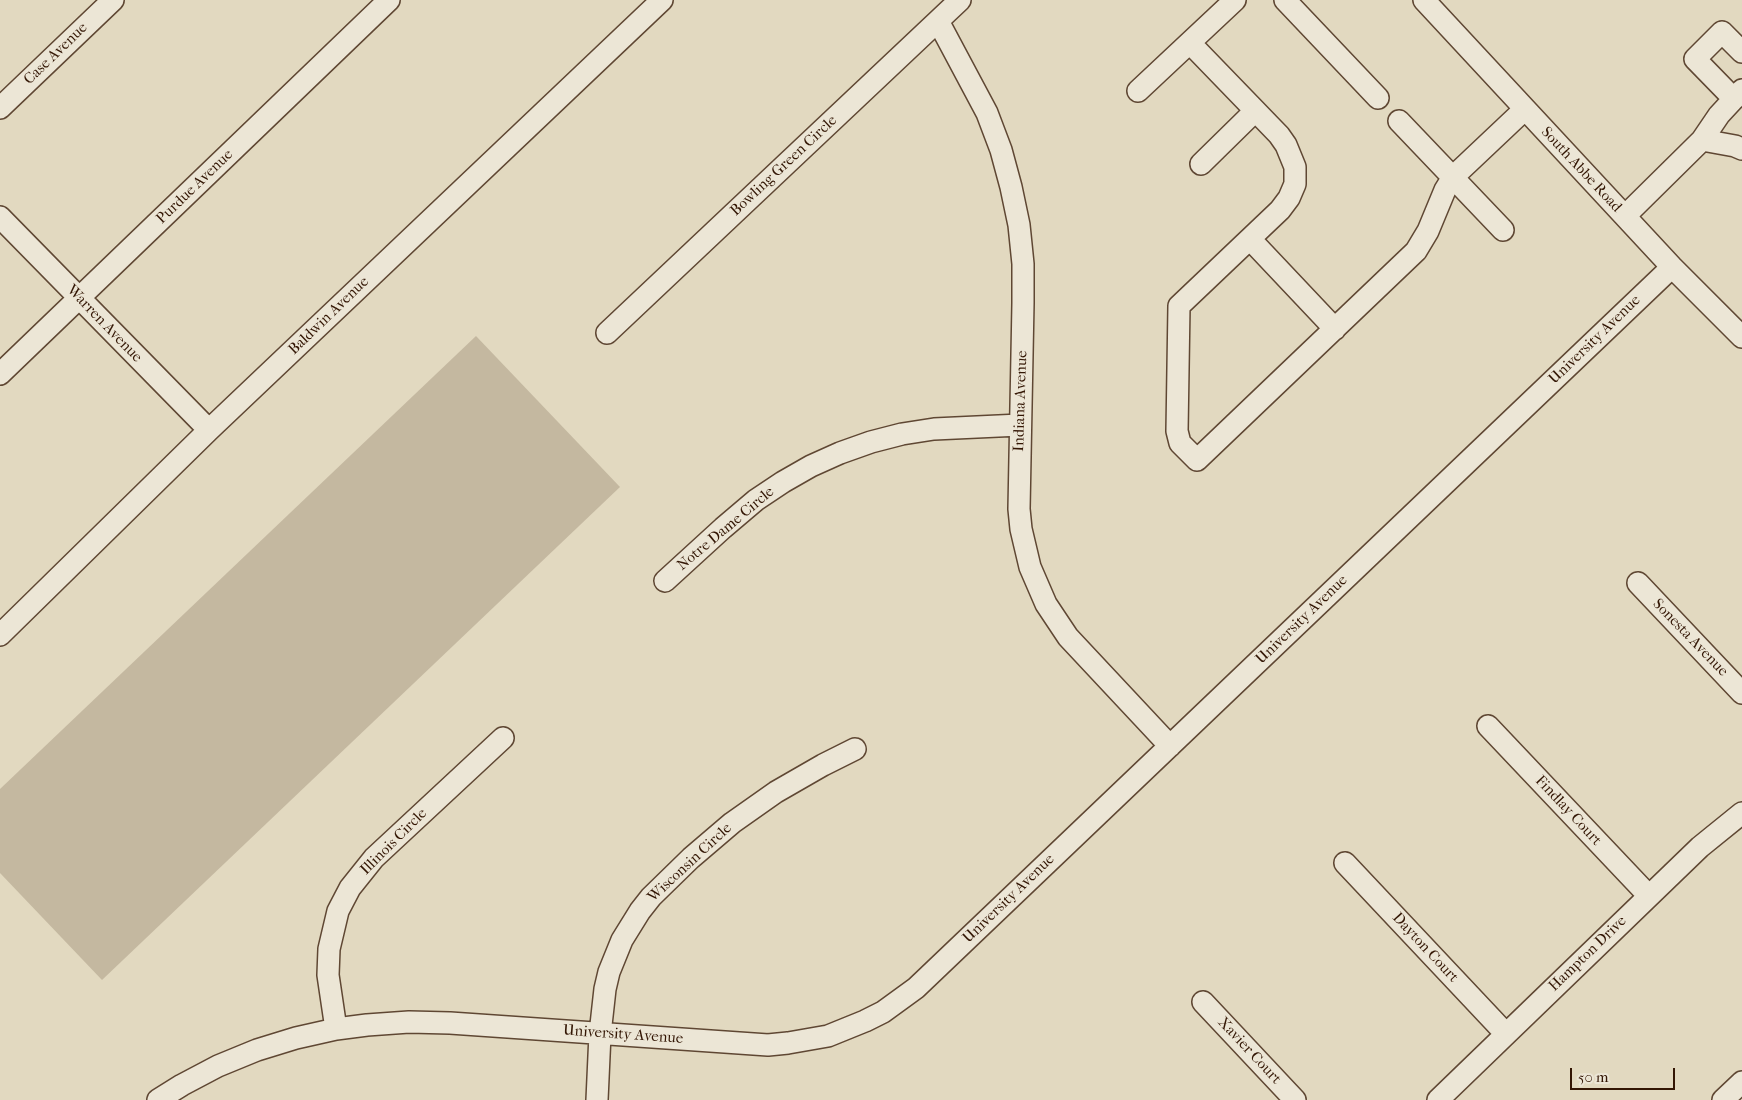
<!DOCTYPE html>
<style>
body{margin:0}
#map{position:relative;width:1742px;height:1100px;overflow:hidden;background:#e2d9c0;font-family:"IM FELL French Canon",serif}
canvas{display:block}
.scale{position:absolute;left:1570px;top:1068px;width:105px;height:22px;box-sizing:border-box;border:2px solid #331604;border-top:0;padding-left:6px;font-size:15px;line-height:18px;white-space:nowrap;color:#331604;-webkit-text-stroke:4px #ece6d6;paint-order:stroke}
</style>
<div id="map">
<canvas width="1742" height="1100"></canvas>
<div class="scale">50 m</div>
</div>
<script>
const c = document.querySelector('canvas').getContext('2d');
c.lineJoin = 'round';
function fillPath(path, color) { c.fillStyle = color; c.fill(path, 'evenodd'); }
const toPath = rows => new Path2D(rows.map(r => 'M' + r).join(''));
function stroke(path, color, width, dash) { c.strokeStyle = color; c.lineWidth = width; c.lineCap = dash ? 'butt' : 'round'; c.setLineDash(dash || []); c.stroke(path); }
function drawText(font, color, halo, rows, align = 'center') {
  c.font = font + ' "IM FELL French Canon",serif'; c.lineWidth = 4; c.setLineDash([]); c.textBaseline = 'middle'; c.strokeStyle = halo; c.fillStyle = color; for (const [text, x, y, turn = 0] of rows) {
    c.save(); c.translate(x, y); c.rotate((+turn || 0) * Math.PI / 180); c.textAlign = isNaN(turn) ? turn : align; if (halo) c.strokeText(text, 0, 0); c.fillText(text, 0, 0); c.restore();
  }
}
fillPath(toPath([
 [476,336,620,487,102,980,0,873,0,789]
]), '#c4b8a0');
const minor = toPath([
 [1285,0,1378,98],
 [1424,0,1672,267,1742,337],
 [938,21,987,113,1001,150,1011,187,1019,225,1023,264,1023,303,1019,509,1021,529,1030,567,1046,604,1068,637,1170,746],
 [1190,43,1279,135,1286,145,1295,167,1295,184,1289,198,1280,210,1179,306,1177,431,1180,443,1197,460,1416,251,1428,231,1445,190,1453,177,1525,109],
 [1742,90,1719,115,1702,140,1735,146,1742,149],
 [1138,91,1235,0],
 [1734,99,1695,59,1722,32,1742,52],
 [0,108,113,0],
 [1399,121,1503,230],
 [1201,164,1255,111],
 [1625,216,1702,140],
 [0,217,209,430],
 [1250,239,1335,329],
 [607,333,960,0],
 [0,374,389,0],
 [665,581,723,528,756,500,783,482,811,466,840,453,871,442,902,434,934,429,1020,425],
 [1638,583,1742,693],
 [0,635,209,430,662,0],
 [1488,726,1649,896],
 [1345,863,1506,1034],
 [1203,1002,1295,1100],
 [336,1029,328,975,329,949,338,911,350,888,374,858,503,738],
 [158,1100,182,1085,218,1066,257,1050,296,1038,336,1029,367,1025,409,1022,450,1023,768,1045,788,1043,828,1036,865,1021,883,1012,916,988,1672,267],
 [597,1100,600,1034,605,989,609,972,622,940,640,911,651,897,691,858,732,823,776,792,823,765,855,749],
 [1438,1100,1700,847,1742,813],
 [1723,1100,1742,1082]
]);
stroke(minor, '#5f4733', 24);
stroke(minor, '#ece6d6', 21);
drawText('15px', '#331604', '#ece6d6', [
 ["Case Avenue",56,54,-44],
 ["Bowling Green Circle",784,166,-43],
 ["South Abbe Road",1581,170,47],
 ["Purdue Avenue",195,187,-44],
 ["Baldwin Avenue",329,316,-44],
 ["Warren Avenue",104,324,46],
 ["University Avenue",1595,340,-44],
 ["Indiana Avenue",1021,401,-88],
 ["Notre Dame Circle",726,529,-40],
 ["University Avenue",1302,620,-44],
 ["Sonesta Avenue",1690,638,46],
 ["Findlay Court",1568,811,47],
 ["Illinois Circle",394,842,-45],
 ["Wisconsin Circle",690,863,-43],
 ["University Avenue",1009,899,-44],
 ["Dayton Court",1425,948,47],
 ["Hampton Drive",1588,954,-44],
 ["University Avenue",623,1035,4],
 ["Xavier Court",1249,1051,47]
]);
</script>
